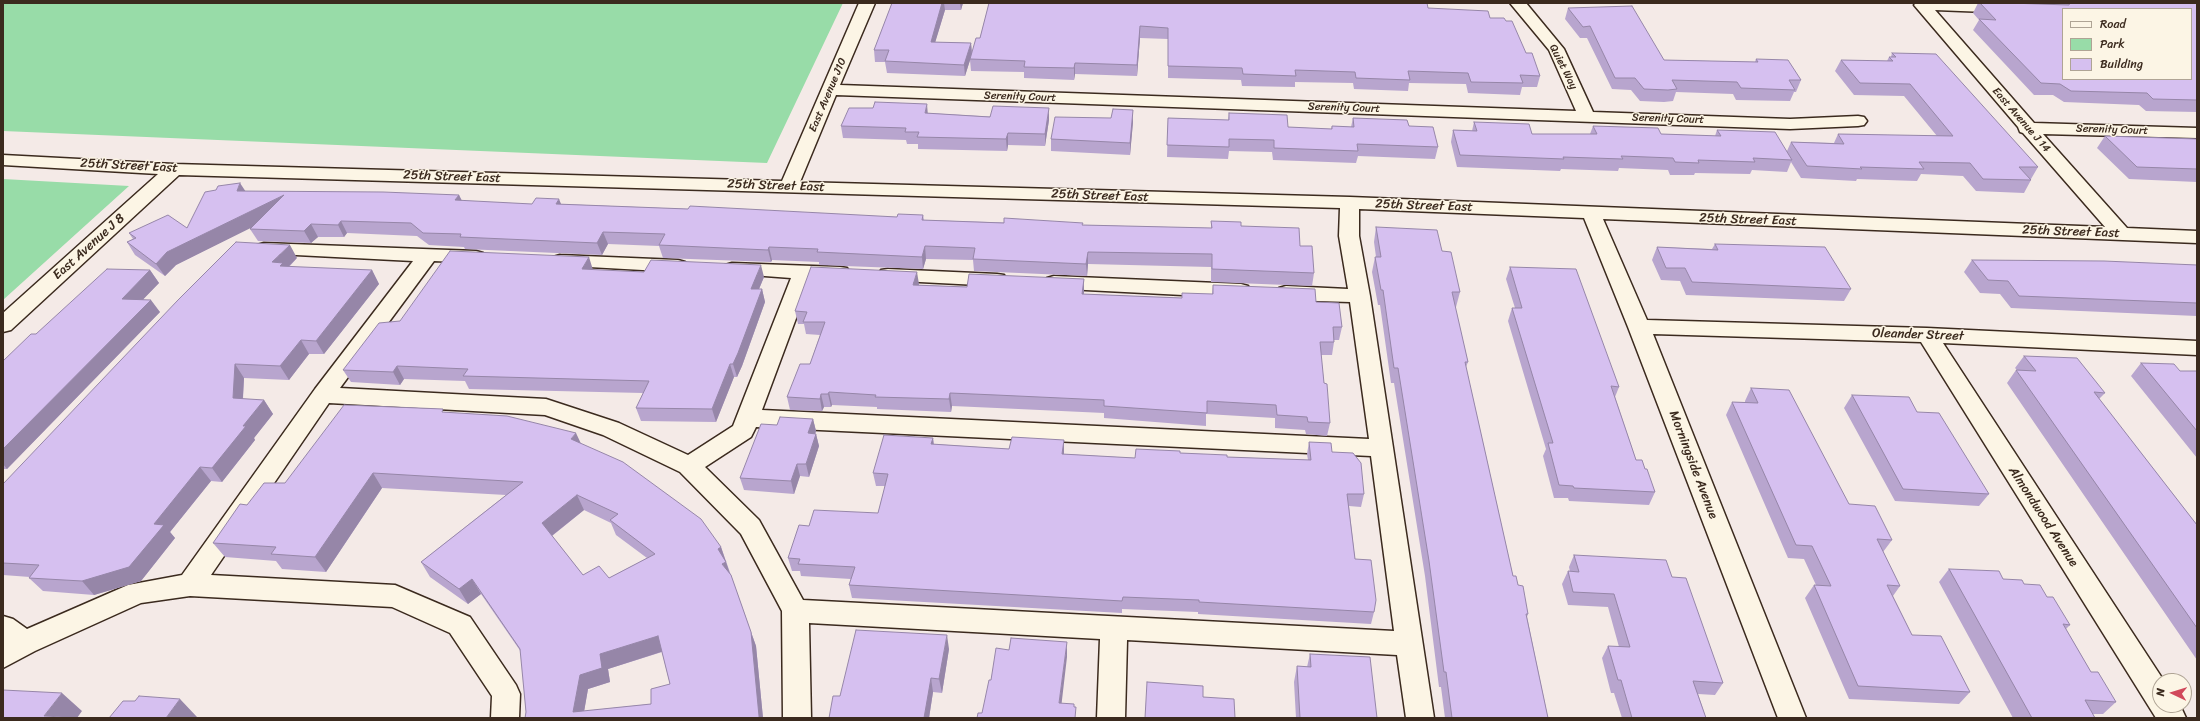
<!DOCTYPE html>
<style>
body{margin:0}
#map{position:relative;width:2200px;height:721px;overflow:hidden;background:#f4eae7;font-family:Sriracha,sans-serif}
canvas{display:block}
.frame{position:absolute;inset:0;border:4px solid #3b2a1e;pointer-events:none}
.legend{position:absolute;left:2062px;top:8px;width:130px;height:72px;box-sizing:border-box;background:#fcf5e5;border:1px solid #afa495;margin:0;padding:5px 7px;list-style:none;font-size:12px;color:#3b2a1e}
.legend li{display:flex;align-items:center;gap:8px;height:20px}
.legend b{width:20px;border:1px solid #afa495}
.north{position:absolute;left:2152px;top:673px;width:40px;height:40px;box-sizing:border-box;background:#fcf5e5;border:1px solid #afa495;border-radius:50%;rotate:274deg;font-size:11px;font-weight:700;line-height:16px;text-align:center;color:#3b2a1e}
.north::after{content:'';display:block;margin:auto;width:14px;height:18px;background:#d1495b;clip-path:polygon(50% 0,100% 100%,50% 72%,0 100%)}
</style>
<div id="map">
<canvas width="2200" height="721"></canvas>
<div class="frame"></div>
<ul class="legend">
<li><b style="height:5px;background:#fcf5e5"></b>Road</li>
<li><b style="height:11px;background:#98dca8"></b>Park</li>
<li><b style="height:11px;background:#d6c0f0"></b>Building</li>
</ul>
<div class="north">N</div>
</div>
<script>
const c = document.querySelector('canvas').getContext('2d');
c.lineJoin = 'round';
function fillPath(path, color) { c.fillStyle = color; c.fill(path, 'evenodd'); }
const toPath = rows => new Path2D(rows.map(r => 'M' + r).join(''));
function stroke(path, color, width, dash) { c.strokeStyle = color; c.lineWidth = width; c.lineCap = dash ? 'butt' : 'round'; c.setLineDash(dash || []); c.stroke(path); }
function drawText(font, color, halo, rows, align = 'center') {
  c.font = font + ' Sriracha,sans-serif'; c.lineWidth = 3; c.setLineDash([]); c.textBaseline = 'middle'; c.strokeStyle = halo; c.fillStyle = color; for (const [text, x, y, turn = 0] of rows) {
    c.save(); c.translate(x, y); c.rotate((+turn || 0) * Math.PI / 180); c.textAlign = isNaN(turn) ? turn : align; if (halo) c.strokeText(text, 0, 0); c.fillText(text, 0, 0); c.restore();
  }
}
fillPath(toPath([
 [3,3,843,3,767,163,3,131],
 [3,179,129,186,3,300]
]), '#98dca8');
const minor = toPath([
 [859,3,875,3,840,85,1576,111,1549,50,1510,3,1526,3,1564,49,1593,112,1790,119,1858,116,1864,117,1867,121,1864,125,1858,126,1790,129,836,95,800,182,1350,197,2105,227,2023,133,2020,132,2018,127,1914,5,1916,3,1994,3,2068,7,2070,9,2063,9,2063,15,1935,10,2034,123,2197,128,2197,138,2043,134,2127,228,2197,231,2197,243,1603,219,1647,320,1927,328,2197,341,2197,355,1943,343,2164,681,2160,681,2160,705,2180,705,2186,718,2156,718,1921,342,1653,334,1806,718,1778,718,1628,327,1584,218,1359,209,1359,236,1370,296,1434,718,1406,718,1397,655,1127,640,1125,718,1097,718,1100,639,809,623,811,718,783,718,782,611,741,534,680,472,603,435,545,415,329,403,211,575,395,585,470,617,516,685,520,694,519,718,491,718,492,696,450,633,392,607,190,596,141,603,35,651,3,668,3,616,13,619,27,629,128,585,182,575,315,389,413,261,257,253,254,249,257,245,264,243,476,251,483,253,486,257,483,261,476,263,434,261,340,388,546,399,619,423,688,455,733,426,791,278,725,273,722,269,725,265,732,263,840,267,847,268,850,273,847,278,840,279,811,278,762,410,1369,439,1350,302,1286,300,1279,298,1276,293,1279,288,1286,286,1348,289,1339,236,1340,208,179,175,11,330,3,332,3,313,158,174,3,165,3,155,174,164,782,181,859,3],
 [756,427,1371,456,1394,631,803,600,759,520,705,467,751,437,756,427],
 [560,255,678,260,685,262,688,266,685,270,678,272,553,265,550,261,553,257,560,255],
 [888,269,997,274,1004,275,1007,280,1004,285,997,286,881,280,878,275,881,270,888,269],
 [1054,276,1241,284,1248,286,1251,291,1248,296,1241,298,1047,288,1044,283,1047,278,1054,276]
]);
stroke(minor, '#3b2a1e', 3);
fillPath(minor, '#fcf5e5');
fillPath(toPath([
 [892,3,963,3,961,10,945,10,935,42,971,43,972,54,980,38,989,3,1428,8,1490,18,1526,53,1540,76,1537,87,1522,87,1520,95,1468,93,1466,84,1409,83,1408,91,1354,89,1353,83,1295,82,1295,87,1242,86,1241,80,1168,78,1168,39,1140,38,1137,76,1075,74,1074,80,1024,78,1024,72,971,71,970,60,965,76,887,73,885,62,875,62,874,50],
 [1978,3,2197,3,2197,112,2146,111,2139,105,2064,102,2053,95,2034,95,1973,30,1979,20,1973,13],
 [1568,8,1664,60,1755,62,1756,59,1801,80,1796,92,1794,92,1790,101,1736,100,1733,94,1676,92,1673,101,1664,102,1640,101,1631,90,1612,89,1587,38,1580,38,1565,19],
 [1892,53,2038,167,2031,179,2031,180,2024,193,1976,191,1963,176,1921,174,1917,181,1857,179,1856,181,1801,178,1791,162,1787,172,1752,170,1750,174,1695,173,1694,175,1670,175,1668,170,1619,168,1618,171,1561,169,1560,171,1457,167,1451,142,1453,130,1472,131,1474,122,1532,134,1590,134,1593,126,1661,134,1715,136,1717,130,1787,151,1791,142,1834,143,1838,134,1937,136,1904,96,1854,95,1835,71,1841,60,1887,61,1889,57,1891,57],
 [928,113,1049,120,1045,146,1008,145,1007,151,918,149,918,144,907,144,906,140,843,138,841,126],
 [1229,113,1288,127,1331,129,1332,126,1351,127,1353,118,1409,126,1438,147,1435,159,1358,156,1356,163,1273,160,1272,152,1229,151,1228,159,1167,157,1168,118,1228,120],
 [1133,122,1130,155,1051,151,1051,139],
 [2105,136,2197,139,2197,182,2129,179,2097,148],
 [245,191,459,195,462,201,532,204,561,204,688,209,897,217,923,215,924,220,1083,225,1211,228,1211,221,1241,226,1300,246,1314,273,1312,286,1211,282,1211,267,1088,264,1087,276,974,271,973,260,926,259,923,269,819,265,819,262,772,260,771,262,663,258,659,246,608,244,602,255,465,249,464,247,429,245,417,236,347,233,344,237,318,237,311,243,258,241,250,229,253,226,176,265,165,276,135,255,127,242,133,239,129,233,187,228],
 [1376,227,1442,251,1460,292,1456,307,1455,307,1468,362,1466,367,1513,576,1518,585,1528,614,1527,617,1548,718,1445,718,1441,687,1439,687,1425,576,1394,383,1391,383,1380,305,1378,305,1372,272,1375,257,1376,257,1374,242],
 [1715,244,1851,289,1844,301,1686,295,1680,281,1661,280,1652,260,1657,247,1712,249],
 [297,258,289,267,372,270,379,284,324,354,309,354,289,380,244,378,243,399,264,400,273,414,254,438,255,440,222,482,211,481,170,532,175,538,141,581,94,595,43,591,29,578,30,577,3,575,3,484],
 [1972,260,2197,265,2197,316,2011,308,2000,294,1980,293,1964,272],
 [1510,267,1619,387,1615,397,1636,460,1645,469,1655,492,1649,505,1569,501,1568,498,1554,498,1543,456,1546,449,1508,321,1512,308,1515,308,1506,279],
 [150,270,159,283,143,299,160,312,7,469,3,469,3,361,36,334],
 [593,270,764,277,759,289,762,289,765,302,742,366,737,377,734,377,716,422,641,421,636,408,643,393,469,389,465,381,404,379,400,385,351,382,343,370,400,321],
 [1084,279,1084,294,1181,298,1212,294,1213,285,1316,302,1342,327,1339,340,1334,340,1334,342,1332,355,1321,355,1324,383,1330,423,1327,436,1306,434,1305,430,1275,428,1275,418,1206,414,1206,426,1104,418,1104,413,997,408,952,406,951,412,877,409,877,407,832,405,831,407,824,407,822,411,790,410,787,397,810,364,820,335,806,334,804,324,798,324,795,311,919,284,919,285,967,287],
 [2024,356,2105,393,2099,399,2197,525,2197,660,2007,383,2016,370,2017,370,2015,368],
 [2141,363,2180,371,2197,371,2197,458,2131,376],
 [1751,388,1849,504,1892,540,1883,552,1900,586,1893,596,1912,635,1970,692,1959,704,1849,699,1805,598,1814,585,1816,585,1804,559,1788,558,1726,415,1732,402,1745,402,1745,401],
 [1852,395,1917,412,1989,494,1979,506,1895,501,1844,408],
 [445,412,581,444,721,547,756,646,763,718,525,718,526,712,521,652,481,594,468,604,430,577,421,562,506,495,382,488,326,572,282,569,276,561,225,557,213,543,247,505,285,483],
 [584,510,611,523,616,535,647,558,609,578,583,575,552,536],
 [662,652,670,684,651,704,584,711,588,689,610,682,608,669],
 [813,419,816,431,815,434,816,434,819,446,809,477,800,476,794,494,744,490,740,478,777,425],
 [933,438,934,444,1009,449,1064,440,1064,454,1135,458,1180,453,1227,457,1308,460,1307,454,1309,442,1332,452,1364,494,1361,507,1349,506,1355,559,1374,612,1371,624,1198,614,1198,612,1122,609,1122,613,852,598,849,585,851,579,801,576,800,571,792,571,788,558,809,526,878,513,885,486,876,486,873,473],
 [1574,555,1672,577,1723,683,1715,695,1698,694,1706,718,1622,718,1614,693,1611,693,1602,658,1608,646,1619,647,1608,607,1568,605,1562,584,1568,571,1570,572,1569,567],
 [1949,569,2003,579,2024,584,2047,597,2070,625,2066,629,2091,672,2116,702,2103,714,2093,714,2095,718,2013,718,1939,582],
 [949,649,942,693,933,692,929,718,829,718,840,696],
 [1310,654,1377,718,1296,718,1294,682,1297,666,1307,667]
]), '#b8a5ce');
fillPath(toPath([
 [942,3,944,3,945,10,932,53,931,42],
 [960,3,963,3,961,10],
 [1140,26,1140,38,1137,76,1137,65],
 [971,43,972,54,965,76,964,65],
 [1075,63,1075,74,1074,80,1074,68],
 [927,104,928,116,925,113],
 [1049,108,1049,120,1045,146,1045,134],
 [1133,110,1133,122,1130,155,1130,143],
 [1008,133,1008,145,1007,151,1006,139],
 [240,183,248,195,237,191],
 [284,195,291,208,176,265,165,276,156,264,167,252],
 [459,195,465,207,455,200],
 [559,199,564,211,556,204],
 [341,221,347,233,344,237,338,225],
 [311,224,318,237,311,243,304,231],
 [603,232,608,244,602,255,597,243],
 [290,245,297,258,286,269,272,262],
 [925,246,926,259,923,269,922,257],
 [769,247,772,260,771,262,768,250],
 [1088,252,1088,264,1087,276,1086,264],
 [589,257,593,270,582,269],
 [761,265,764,277,754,301,751,289],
 [150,270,159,283,132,311,122,299],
 [372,270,379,284,324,354,316,341],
 [917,272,919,284,915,297,913,285],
 [1084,279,1084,292,1082,306,1082,294],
 [762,289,765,302,742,366,737,377,733,364],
 [151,300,160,312,7,469,3,464,3,449],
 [301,340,309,354,289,380,280,366],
 [235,364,244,378,242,412,233,398],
 [730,364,734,377,716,422,712,409],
 [397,366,404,379,400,385,393,372],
 [829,392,832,405,831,407,828,394],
 [950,393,952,406,951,412,949,399],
 [821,394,824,407,822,411,820,399],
 [264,400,273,414,254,438,255,440,222,482,212,468,243,426],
 [813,419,816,431,811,446,808,433],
 [576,433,583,448,571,439],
 [816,434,819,446,809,477,806,464],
 [933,438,934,451,931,444],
 [1064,440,1064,452,1063,467,1062,454],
 [797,464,800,476,794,494,791,481],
 [200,467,211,481,170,532,175,538,141,581,94,595,82,581,154,524],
 [373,473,382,488,326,572,315,557],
 [577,495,584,510,549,538,542,523],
 [721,547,731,577,728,579,718,549],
 [472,579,481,594,468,604,459,589],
 [751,632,756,646,763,718,759,718],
 [947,635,949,649,942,693,939,679],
 [658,636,664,651,608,669,610,682,588,689,583,718,573,712,580,675,600,654],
 [1067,642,1067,657,1060,717,1059,703],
 [931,678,933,692,929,718,924,718],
 [62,693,82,711,77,718,44,716],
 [180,699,197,717,197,718,166,718]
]), '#9686a8');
const building = toPath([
 [892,3,942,3,931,42,971,43,964,65,885,61,889,50,874,50,892,3],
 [989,3,1427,3,1428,8,1488,11,1490,18,1504,18,1506,21,1512,21,1526,53,1532,53,1540,76,1520,75,1523,83,1471,82,1468,73,1408,71,1410,80,1356,78,1355,72,1295,70,1296,76,1243,74,1242,68,1168,66,1168,28,1140,26,1137,65,1075,63,1074,68,1024,67,1025,61,970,59,976,38,980,38,989,3],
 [1980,3,2009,3,2069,5,2070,3,2197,3,2197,100,2153,99,2147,93,2071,91,2060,84,2041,83,1979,19,1996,20,1980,3],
 [2063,9,2191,9,2191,79,2063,79,2063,9],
 [1632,6,1664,60,1758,62,1756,59,1788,60,1801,80,1789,80,1795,90,1741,88,1737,82,1672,80,1677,89,1668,90,1644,89,1635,78,1615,78,1590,26,1583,27,1568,8,1632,6],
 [1892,53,1936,54,2038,167,2019,167,2031,180,1983,179,1970,163,1919,162,1924,169,1860,167,1862,169,1807,166,1791,142,1844,144,1838,134,1953,136,1910,84,1860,83,1841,60,1893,61,1889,57,1896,57,1892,53],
 [875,102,927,104,925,113,990,117,993,106,1049,108,1045,134,1008,133,1006,139,917,137,919,132,905,132,906,128,841,126,849,108,873,108,875,102],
 [1113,109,1133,110,1130,143,1051,139,1055,117,1111,118,1113,109],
 [1229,113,1287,115,1288,127,1332,129,1332,126,1354,127,1353,118,1407,120,1409,126,1433,127,1438,147,1357,144,1358,151,1274,148,1274,140,1229,139,1229,147,1167,145,1168,118,1229,120,1229,113],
 [1474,122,1529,124,1532,134,1597,134,1593,126,1658,128,1661,134,1721,136,1717,130,1775,132,1792,160,1753,158,1755,162,1698,160,1699,163,1675,162,1673,158,1621,156,1623,159,1563,157,1564,159,1460,155,1453,130,1477,131,1474,122],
 [2105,136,2197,139,2197,169,2137,167,2105,136],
 [240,183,237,191,383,192,459,195,455,200,532,204,536,198,559,199,556,204,688,209,690,206,897,217,898,214,923,215,922,220,1004,223,1004,218,1083,223,1082,225,1212,228,1211,221,1241,222,1241,226,1299,228,1300,246,1312,246,1314,273,1212,269,1212,254,1088,252,1086,264,973,259,975,248,925,246,922,257,817,252,818,249,769,247,768,250,659,245,665,234,603,232,597,243,460,237,461,234,423,233,411,223,341,221,338,225,311,224,304,231,250,229,284,195,167,252,156,264,127,242,136,238,129,233,168,215,187,228,205,192,216,190,218,186,240,183],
 [1376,227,1437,230,1442,251,1451,252,1460,292,1452,292,1468,362,1465,362,1513,576,1516,576,1518,585,1523,586,1528,614,1526,614,1548,718,1452,718,1446,672,1444,672,1429,561,1398,368,1394,368,1383,290,1381,290,1375,257,1381,257,1376,227],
 [236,242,290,245,272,262,283,263,280,266,372,270,316,341,301,340,280,366,235,364,233,398,264,400,243,426,246,426,212,468,200,467,154,524,164,525,129,567,82,581,29,578,39,565,3,563,3,484,178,300,236,242],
 [1715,244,1825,247,1851,289,1692,282,1685,268,1666,268,1657,247,1718,250,1715,244],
 [450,251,589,257,582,269,644,272,651,260,761,265,751,289,762,289,738,353,733,364,730,364,712,409,636,408,649,381,463,376,468,369,397,366,393,372,343,370,379,323,400,321,450,251],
 [1972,260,2104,261,2197,265,2197,303,2019,296,2008,281,1988,280,1972,260],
 [811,267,917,272,913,285,967,287,969,274,1084,279,1082,294,1182,298,1182,293,1213,294,1213,285,1315,289,1316,302,1339,303,1342,327,1333,327,1334,342,1320,342,1324,383,1327,384,1330,423,1308,422,1307,417,1277,415,1276,405,1207,401,1207,413,1104,406,1104,400,996,395,950,393,949,399,875,397,876,395,829,392,828,394,821,394,820,399,787,397,800,364,810,364,825,322,803,322,807,312,795,311,811,267],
 [1510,267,1576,269,1619,387,1611,386,1631,445,1636,460,1642,460,1645,469,1647,469,1655,492,1574,488,1573,486,1559,485,1548,443,1553,443,1512,308,1522,308,1510,267],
 [107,269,150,270,122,299,151,300,3,449,3,361,31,334,36,334,107,269],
 [2024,356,2077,358,2105,393,2094,392,2197,525,2197,628,2016,370,2036,371,2024,356],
 [2141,363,2174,364,2180,371,2197,371,2197,431,2141,363],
 [1751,388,1789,390,1849,504,1875,506,1892,540,1877,539,1900,586,1887,585,1912,635,1941,636,1970,692,1858,686,1814,585,1831,586,1812,546,1796,545,1732,402,1758,403,1751,388],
 [1852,395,1909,397,1917,412,1939,413,1989,494,1903,489,1852,395],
 [344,405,443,409,442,412,507,416,576,433,571,439,623,462,701,519,721,547,718,549,726,562,722,564,731,575,751,632,759,716,759,718,525,718,526,712,520,649,472,579,459,589,421,562,523,482,373,473,315,557,271,554,276,547,213,543,240,504,247,505,264,483,285,483,344,405],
 [577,495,618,514,610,520,655,554,609,578,599,566,583,575,542,523,577,495],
 [658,636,670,684,651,689,651,704,573,712,580,675,602,668,600,654,658,636],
 [780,417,813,419,808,433,816,434,806,464,797,464,791,481,740,478,761,424,777,425,780,417],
 [884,435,933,438,931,444,1009,449,1012,437,1064,440,1062,454,1135,458,1136,449,1180,451,1180,453,1227,455,1227,457,1311,460,1309,442,1331,443,1332,452,1353,453,1361,463,1364,494,1347,494,1355,559,1371,560,1376,600,1374,612,1199,602,1199,600,1123,597,1122,601,849,585,855,567,798,564,800,559,788,558,799,525,809,526,814,510,878,513,888,474,873,473,884,435],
 [1574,555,1666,560,1672,577,1686,578,1723,683,1693,681,1706,718,1632,718,1621,680,1618,680,1608,646,1630,647,1614,594,1573,592,1568,571,1579,572,1574,555],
 [1949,569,1999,571,2003,579,2022,580,2024,584,2040,585,2047,597,2053,597,2070,625,2063,624,2091,672,2098,672,2116,702,2085,700,2095,718,2032,718,1949,569],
 [856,630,947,635,939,679,931,678,924,718,829,718,833,696,840,696,856,630],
 [1011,638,1067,642,1059,703,1074,704,1074,707,1076,707,1075,718,977,718,978,713,982,713,989,680,991,680,996,648,1009,650,1011,638],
 [1310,654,1370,657,1377,718,1300,718,1297,666,1311,667,1310,654],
 [1147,682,1203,686,1203,697,1234,699,1235,718,1145,718,1147,682],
 [3,690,62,693,44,716,81,718,3,718,3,690],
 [139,696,180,699,166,718,109,718,123,701,135,701,139,696]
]);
fillPath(building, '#d6c0f0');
stroke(building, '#9686a8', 1);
drawText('11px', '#3b2a1e', '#fcf5e5', [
 ["Quiet Way",1563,67,63],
 ["East Avenue J10",828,95,-67],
 ["Serenity Court",1020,97,2],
 ["Serenity Court",1344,108,2],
 ["Serenity Court",1668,119,2],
 ["East Avenue J 14",2021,120,49],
 ["Serenity Court",2112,130,2]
]);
drawText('13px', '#3b2a1e', '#fcf5e5', [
 ["25th Street East",129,166,3],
 ["25th Street East",452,177,2],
 ["25th Street East",776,186,2],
 ["25th Street East",1100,196,2],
 ["25th Street East",1424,206,2],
 ["25th Street East",1748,220,2],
 ["25th Street East",2071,232,2],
 ["East Avenue J 8",89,247,-42],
 ["Oleander Street",1918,335,2],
 ["Morningside Avenue",1693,465,69],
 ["Almondwood Avenue",2043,517,57]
]);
</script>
